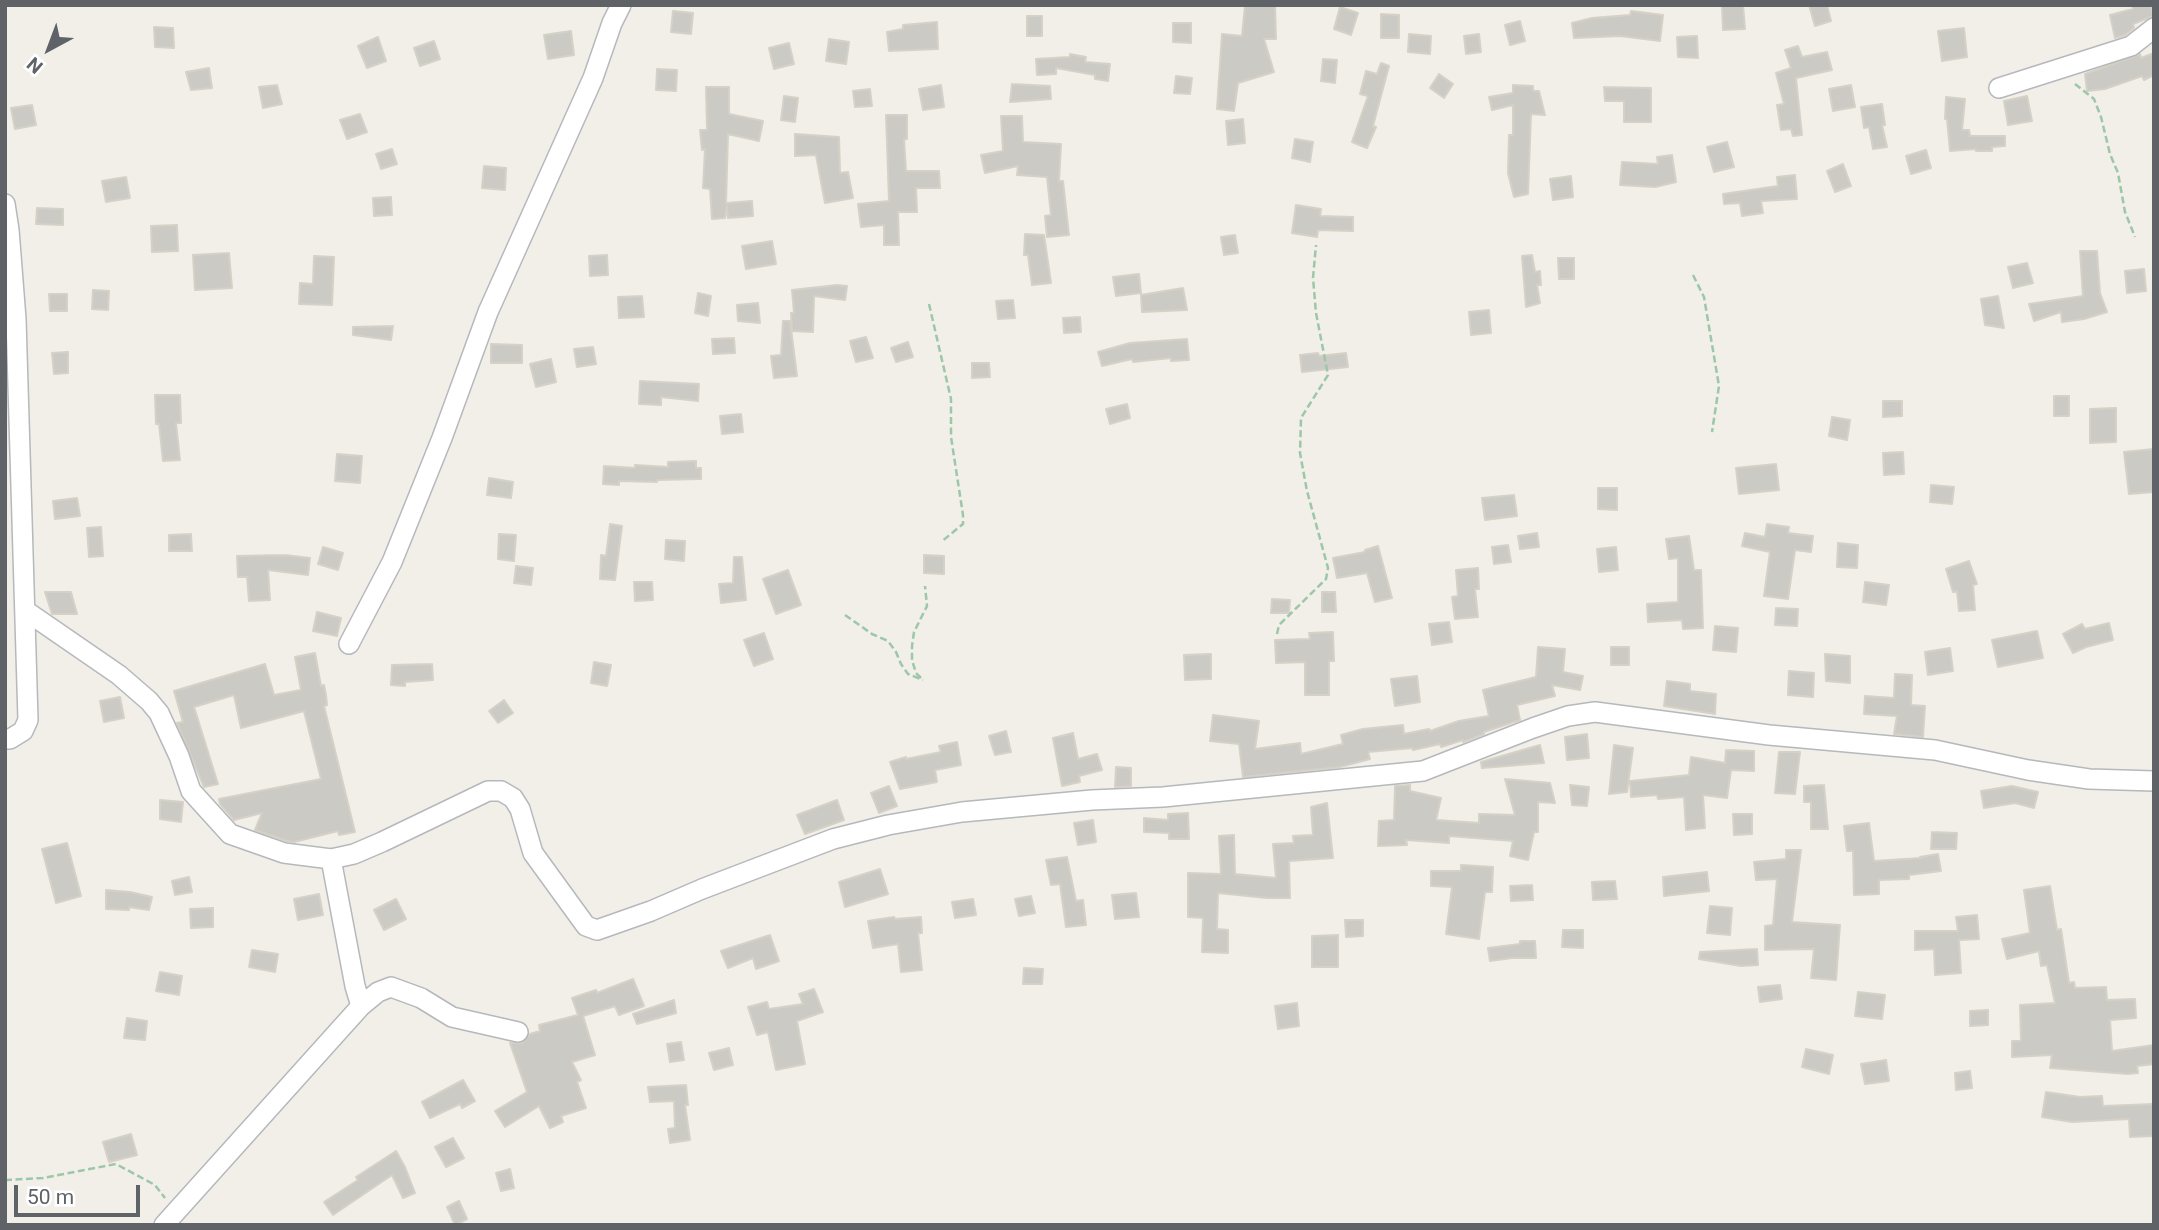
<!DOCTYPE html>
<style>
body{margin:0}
#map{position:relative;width:2159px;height:1230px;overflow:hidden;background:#f1efe8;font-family:Roboto,sans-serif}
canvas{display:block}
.frame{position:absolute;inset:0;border:7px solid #5f6368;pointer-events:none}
.north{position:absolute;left:14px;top:14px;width:70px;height:70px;-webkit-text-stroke:5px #fff;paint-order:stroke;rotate:221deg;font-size:19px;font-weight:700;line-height:28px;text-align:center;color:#5f6368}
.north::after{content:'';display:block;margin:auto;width:24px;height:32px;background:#5f6368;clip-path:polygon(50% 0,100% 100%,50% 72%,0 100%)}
.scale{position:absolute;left:14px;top:1185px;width:126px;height:32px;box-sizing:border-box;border:4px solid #5f6368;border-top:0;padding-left:9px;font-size:21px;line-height:24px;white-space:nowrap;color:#5f6368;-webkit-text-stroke:5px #fff;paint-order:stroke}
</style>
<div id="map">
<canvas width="2159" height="1230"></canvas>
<div class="frame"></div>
<div class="north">N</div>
<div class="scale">50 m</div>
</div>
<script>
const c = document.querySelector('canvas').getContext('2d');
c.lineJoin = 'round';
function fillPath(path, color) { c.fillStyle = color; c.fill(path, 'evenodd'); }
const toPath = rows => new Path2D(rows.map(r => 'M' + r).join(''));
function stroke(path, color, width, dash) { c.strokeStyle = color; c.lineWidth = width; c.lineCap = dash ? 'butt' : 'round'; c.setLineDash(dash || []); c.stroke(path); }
const building = toPath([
 [1245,5,1275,5,1276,39,1264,39,1274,72,1238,83,1234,111,1217,109,1222,34,1242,36,1245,5],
 [1722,5,1743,5,1745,29,1723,30,1722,5],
 [1809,5,1827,5,1831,21,1815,26,1809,5],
 [2132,5,2151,5,2153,16,2133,24,2134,28,2125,35,2115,38,2110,15,2133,9,2132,5],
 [1340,7,1358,13,1351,35,1334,29,1340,7],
 [673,11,693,13,691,34,671,32,673,11],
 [1631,11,1663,15,1660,41,1620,36,1574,38,1572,23,1592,18,1630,15,1631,11],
 [1381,14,1399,15,1399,38,1381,38,1381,14],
 [1027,16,1042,16,1042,36,1027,36,1027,16],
 [1520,21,1525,41,1510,45,1505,25,1520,21],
 [937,22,938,49,889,51,887,32,903,29,903,25,937,22],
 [1173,23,1191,23,1191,43,1173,42,1173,23],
 [154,27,173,28,174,48,155,47,154,27],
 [1964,28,1967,57,1942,61,1938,31,1964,28],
 [571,31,574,55,548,59,544,35,571,31],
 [1409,34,1431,36,1430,54,1408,52,1409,34],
 [1479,34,1481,52,1466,54,1464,36,1479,34],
 [1697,36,1698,58,1678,57,1677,37,1697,36],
 [378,37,386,61,367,68,358,46,378,37],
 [829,39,849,42,846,64,826,61,829,39],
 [434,41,440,59,420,66,414,48,434,41],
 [789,43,794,64,774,69,769,48,789,43],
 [1798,46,1802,57,1827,52,1832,70,1796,78,1802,135,1793,136,1791,129,1781,130,1777,105,1784,104,1776,73,1791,68,1785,50,1798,46],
 [2154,53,2154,75,2144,80,2142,76,2105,89,2087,91,2085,74,2140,54,2141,58,2154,53],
 [1070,54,1086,57,1085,62,1110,64,1108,81,1095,79,1095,75,1056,68,1056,74,1037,75,1036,59,1070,57,1070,54],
 [1323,59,1337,60,1335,83,1321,81,1323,59],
 [1381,63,1389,66,1373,126,1376,127,1367,148,1352,142,1368,96,1360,94,1366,71,1377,74,1381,63],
 [209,68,212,88,191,90,186,72,209,68],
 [657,69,677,70,676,91,656,90,657,69],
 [1439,74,1453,84,1444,98,1430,88,1439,74],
 [1176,76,1192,78,1190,94,1174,93,1176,76],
 [1012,84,1050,86,1051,99,1010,102,1012,84],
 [277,85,282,104,263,108,259,87,277,85],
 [941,85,944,107,923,110,919,89,941,85],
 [1513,85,1533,86,1533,91,1539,91,1545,115,1531,114,1528,194,1514,197,1508,173,1509,135,1513,135,1513,105,1492,110,1489,97,1513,93,1513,85],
 [1851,85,1855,107,1833,111,1829,89,1851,85],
 [706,87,729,87,729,114,763,121,759,141,728,134,726,203,752,201,753,216,728,218,727,206,725,218,712,219,710,189,703,188,705,149,702,150,700,130,707,130,706,87],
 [1604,87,1651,88,1651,122,1624,122,1624,101,1605,101,1604,87],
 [870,89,872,106,855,107,853,91,870,89],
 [784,96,798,98,795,122,781,120,784,96],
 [2027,96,2032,121,2008,125,2004,101,2027,96],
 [1946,97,1965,99,1962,130,1969,130,1970,136,2005,136,2005,146,1992,147,1992,151,1976,151,1976,149,1950,151,1947,119,1945,119,1946,97],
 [1882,104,1885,125,1882,125,1887,147,1873,149,1869,127,1864,128,1861,107,1882,104],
 [32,105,36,125,15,129,11,108,32,105],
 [360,114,367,132,347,139,340,120,360,114],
 [886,115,907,115,907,139,904,139,906,171,939,171,940,188,916,188,917,212,898,212,899,245,884,245,884,225,861,227,858,204,889,201,886,115],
 [1001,116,1022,116,1023,142,1061,144,1059,181,1063,181,1069,235,1047,237,1045,216,1051,215,1047,177,1017,175,1018,166,985,173,981,155,1003,151,1001,116],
 [1243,119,1245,143,1228,145,1226,121,1243,119],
 [795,134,839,137,840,173,848,172,853,198,825,203,816,155,795,156,795,134],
 [1295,139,1313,142,1310,162,1292,158,1295,139],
 [1727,142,1734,167,1714,172,1707,147,1727,142],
 [392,149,397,164,381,169,376,154,392,149],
 [1926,150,1931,168,1911,174,1906,156,1926,150],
 [1672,155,1676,182,1655,187,1620,185,1622,162,1658,164,1657,157,1672,155],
 [1843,164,1851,186,1835,192,1827,171,1843,164],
 [484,166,506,168,505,190,482,188,484,166],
 [1795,175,1797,199,1761,201,1763,213,1742,216,1740,203,1724,204,1723,194,1778,186,1777,177,1795,175],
 [1571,176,1573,197,1553,200,1550,179,1571,176],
 [126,177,130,198,106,202,102,181,126,177],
 [391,197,392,215,374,216,373,198,391,197],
 [1296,205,1321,209,1320,216,1353,217,1353,231,1318,230,1317,237,1292,233,1296,205],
 [37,208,63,209,63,225,36,224,37,208],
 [177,225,178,251,152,252,151,226,177,225],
 [1025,234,1044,235,1051,283,1032,285,1028,255,1024,255,1025,234],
 [1235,235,1238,253,1224,255,1221,237,1235,235],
 [772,241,776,264,746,269,742,246,772,241],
 [2080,251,2097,251,2100,293,2107,312,2084,319,2062,322,2061,312,2034,321,2029,304,2083,296,2080,251],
 [229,253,232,288,195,290,193,255,229,253],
 [607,255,608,275,590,276,589,256,607,255],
 [1532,255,1535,272,1540,271,1541,285,1537,285,1540,303,1526,307,1522,256,1532,255],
 [314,256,334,257,332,305,299,304,300,283,313,284,314,256],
 [1558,258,1574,258,1574,279,1559,279,1558,258],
 [2027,263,2033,283,2013,288,2008,267,2027,263],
 [2144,269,2146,291,2127,293,2125,271,2144,269],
 [1139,274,1141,293,1116,296,1113,277,1139,274],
 [837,285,847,286,845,300,814,296,813,332,792,331,791,313,794,313,792,290,837,285],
 [1183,288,1187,310,1142,312,1141,295,1183,288],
 [93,290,109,291,108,310,92,309,93,290],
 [698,293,711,296,708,316,695,313,698,293],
 [49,294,67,294,67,311,50,311,49,294],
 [642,296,644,317,619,318,618,297,642,296],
 [1998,296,2004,328,1985,325,1981,299,1998,296],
 [1013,300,1015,318,998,319,996,301,1013,300],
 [758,303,760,323,738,321,737,305,758,303],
 [1489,310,1491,333,1471,335,1469,312,1489,310],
 [1080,317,1081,332,1064,333,1063,318,1080,317],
 [783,321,790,321,797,376,774,378,771,356,781,355,783,321],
 [393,326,391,340,353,335,353,327,393,326],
 [866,337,873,358,856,362,850,341,866,337],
 [734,338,735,353,713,354,712,339,734,338],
 [1187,339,1189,360,1171,361,1171,358,1133,362,1132,359,1102,366,1098,352,1130,343,1187,339],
 [908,342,913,357,896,362,891,348,908,342],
 [491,344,522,345,522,363,491,363,491,344],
 [593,347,596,364,577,367,574,349,593,347],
 [68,352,68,373,54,374,52,353,68,352],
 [1318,353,1319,356,1346,353,1348,367,1302,372,1300,355,1318,353],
 [551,359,556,382,536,387,530,364,551,359],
 [972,363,989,363,990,377,972,378,972,363],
 [640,381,699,384,698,401,661,397,661,405,639,404,640,381],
 [155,395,180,395,181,423,176,423,180,460,163,461,159,424,156,424,155,395],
 [2054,396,2069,396,2069,416,2054,416,2054,396],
 [1883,401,1902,401,1902,416,1883,417,1883,401],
 [1127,404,1130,418,1110,424,1106,409,1127,404],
 [2116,408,2116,442,2090,443,2090,409,2116,408],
 [741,414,743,432,722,434,720,416,741,414],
 [1832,417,1850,420,1847,440,1829,436,1832,417],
 [2154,449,2154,492,2129,494,2124,452,2154,449],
 [1903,452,1904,474,1884,475,1883,453,1903,452],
 [337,454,362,456,360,483,335,481,337,454],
 [696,461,696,468,701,468,701,479,657,480,657,482,619,481,619,485,603,484,604,466,635,468,635,465,668,467,668,462,696,461],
 [1776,464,1779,490,1739,494,1736,468,1776,464],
 [489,478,513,482,511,498,487,495,489,478],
 [1931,485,1954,487,1952,504,1930,502,1931,485],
 [1598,488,1617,488,1617,510,1598,509,1598,488],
 [1514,495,1517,516,1485,520,1482,498,1514,495],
 [77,498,80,516,55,519,53,501,77,498],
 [610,524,622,526,615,580,600,579,601,555,606,556,610,524],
 [1767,524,1789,527,1788,533,1813,536,1811,552,1795,550,1788,599,1764,596,1770,552,1742,546,1745,533,1765,537,1767,524],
 [101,527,103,556,89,557,87,528,101,527],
 [1537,533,1539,547,1520,549,1518,536,1537,533],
 [191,534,192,551,169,551,169,535,191,534],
 [499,534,516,535,514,561,498,559,499,534],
 [1689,536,1694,570,1701,570,1703,628,1683,629,1682,620,1648,622,1647,604,1678,602,1678,558,1669,559,1666,539,1689,536],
 [666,540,685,541,684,561,665,559,666,540],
 [1838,543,1858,545,1857,568,1837,567,1838,543],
 [1508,545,1511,562,1494,564,1492,547,1508,545],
 [1378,546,1392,598,1375,602,1367,573,1337,578,1333,558,1365,552,1365,550,1378,546],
 [323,547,343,553,338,570,318,564,323,547],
 [1616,547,1618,570,1599,572,1597,549,1616,547],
 [285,555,310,558,308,575,268,570,270,600,249,601,247,577,238,577,237,556,285,555],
 [924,555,944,556,944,574,924,573,924,555],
 [734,557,742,557,746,600,721,603,719,584,733,583,734,557],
 [1969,561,1977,584,1973,585,1975,610,1959,611,1957,591,1953,592,1946,569,1969,561],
 [516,566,533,568,531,585,514,583,516,566],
 [1478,568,1479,589,1475,589,1478,617,1455,619,1452,597,1458,596,1456,570,1478,568],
 [788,570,801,605,776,614,763,579,788,570],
 [634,582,652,582,653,600,635,601,634,582],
 [1865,582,1889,585,1886,605,1863,602,1865,582],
 [45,592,71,592,77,614,52,614,45,592],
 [1322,592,1335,592,1336,612,1322,612,1322,592],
 [1272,599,1290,600,1289,613,1271,613,1272,599],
 [1776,608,1798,609,1797,626,1775,625,1776,608],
 [317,612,341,618,337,636,313,631,317,612],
 [1449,622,1452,642,1432,645,1429,624,1449,622],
 [2109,623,2113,640,2086,647,2073,653,2063,634,2082,624,2085,629,2109,623],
 [1715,626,1738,628,1736,652,1713,650,1715,626],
 [2037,631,2043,658,1998,667,1992,640,2037,631],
 [1333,632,1334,661,1329,661,1329,695,1305,695,1305,662,1276,663,1275,640,1310,639,1309,633,1333,632],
 [764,633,773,659,754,666,744,640,764,633],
 [1538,647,1565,649,1563,672,1583,676,1580,690,1552,685,1555,696,1517,705,1520,720,1484,732,1484,734,1463,742,1463,740,1441,747,1440,744,1413,750,1412,748,1368,752,1370,759,1340,767,1243,777,1239,744,1210,741,1213,715,1259,721,1255,749,1300,743,1301,754,1343,744,1341,735,1363,729,1403,725,1404,734,1429,729,1430,731,1459,721,1489,716,1483,690,1536,677,1538,647],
 [1611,647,1629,647,1629,665,1611,665,1611,647],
 [1950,648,1953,671,1928,675,1925,652,1950,648],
 [315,653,321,686,324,685,326,695,327,705,324,706,355,832,339,835,338,831,294,842,287,841,255,830,262,813,234,820,220,804,219,799,321,779,304,711,241,728,234,695,194,707,218,784,204,787,177,723,183,722,174,691,265,664,274,695,301,690,295,657,315,653],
 [1211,654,1211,679,1185,680,1184,655,1211,654],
 [1825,654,1850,656,1850,683,1826,681,1825,654],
 [594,662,611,665,607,686,591,683,594,662],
 [432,664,433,680,405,682,405,686,391,685,392,665,432,664],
 [1789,671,1814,673,1813,697,1788,695,1789,671],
 [1895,674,1912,675,1911,705,1925,706,1923,737,1894,734,1897,716,1864,714,1865,696,1894,698,1895,674],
 [1417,676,1420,702,1395,706,1391,679,1417,676],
 [1667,681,1690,684,1690,691,1716,694,1715,714,1664,706,1667,681],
 [120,697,124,718,104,722,100,701,120,697],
 [504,700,513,713,498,723,489,711,504,700],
 [1006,731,1011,752,995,755,989,736,1006,731],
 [1073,733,1078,759,1097,754,1102,770,1079,776,1080,782,1062,786,1053,738,1073,733],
 [1587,734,1589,758,1567,760,1565,737,1587,734],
 [957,742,961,765,935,770,937,782,900,789,890,762,906,757,906,759,941,752,939,746,957,742],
 [1540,745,1544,763,1482,768,1481,762,1540,745],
 [1614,745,1633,748,1627,792,1609,794,1614,745],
 [1726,750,1754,751,1754,771,1731,770,1727,798,1703,795,1705,828,1686,830,1684,797,1658,799,1657,795,1631,797,1630,781,1689,775,1691,757,1725,763,1726,750],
 [1779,752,1800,752,1795,794,1775,793,1779,752],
 [1116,767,1131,768,1131,786,1115,787,1116,767],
 [1505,779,1550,783,1555,803,1538,802,1538,832,1534,832,1528,860,1510,856,1513,841,1449,836,1449,843,1406,840,1407,845,1378,846,1379,821,1394,820,1395,786,1410,785,1410,791,1441,798,1436,820,1479,823,1479,814,1515,815,1505,779],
 [1570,785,1589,787,1587,806,1572,805,1570,785],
 [1824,785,1828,829,1811,829,1811,802,1804,802,1804,786,1824,785],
 [889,786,897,806,879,813,871,793,889,786],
 [2012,786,2038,792,2034,808,2015,803,1984,808,1981,791,2012,786],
 [160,800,183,802,181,822,160,819,160,800],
 [837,800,844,820,805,834,797,815,837,800],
 [1327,803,1333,858,1289,861,1290,898,1267,898,1218,893,1217,929,1228,930,1228,953,1202,952,1203,918,1188,917,1188,873,1221,874,1219,836,1234,835,1235,874,1276,878,1273,844,1294,843,1293,836,1313,835,1311,807,1327,803],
 [1188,813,1189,839,1169,839,1169,833,1144,832,1144,818,1168,820,1168,814,1188,813],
 [1733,814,1752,814,1752,834,1734,835,1733,814],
 [1093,820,1096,842,1078,845,1074,823,1093,820],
 [1869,823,1874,861,1921,858,1920,857,1938,854,1941,871,1909,875,1909,879,1879,880,1879,894,1854,895,1853,851,1847,851,1844,826,1869,823],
 [1932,832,1957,833,1956,849,1931,849,1932,832],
 [67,843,81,896,56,903,42,849,67,843],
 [1786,850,1801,850,1792,922,1840,925,1836,980,1811,978,1814,949,1765,950,1765,926,1773,925,1777,879,1756,880,1754,862,1786,859,1786,850],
 [1067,857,1076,901,1083,900,1086,925,1066,927,1060,884,1051,885,1046,860,1067,857],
 [1461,865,1493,867,1492,892,1485,892,1479,939,1446,934,1452,887,1431,886,1431,871,1461,871,1461,865],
 [880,869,888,894,845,907,839,882,880,869],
 [1707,872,1709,891,1664,896,1663,877,1707,872],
 [189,877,192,892,175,895,172,881,189,877],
 [1615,881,1617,899,1593,900,1592,882,1615,881],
 [1532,885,1533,900,1511,901,1510,886,1532,885],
 [2050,886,2057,930,2061,929,2069,983,2074,982,2075,988,2106,987,2107,1000,2135,999,2136,1018,2110,1020,2112,1051,2154,1045,2154,1064,2137,1066,2138,1073,2128,1074,2050,1068,2052,1055,2012,1057,2012,1041,2021,1041,2020,1005,2055,1003,2047,965,2041,966,2039,951,2007,959,2002,939,2030,933,2024,890,2050,886],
 [106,890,130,892,152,897,149,910,129,907,129,910,106,909,106,890],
 [1136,893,1139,917,1115,919,1112,895,1136,893],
 [319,894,323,915,298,920,294,899,319,894],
 [1031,896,1035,913,1019,916,1015,899,1031,896],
 [396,899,406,919,384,930,374,910,396,899],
 [973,899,976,915,955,918,952,902,973,899],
 [1710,906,1732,908,1730,935,1707,933,1710,906],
 [213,908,213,927,191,928,190,909,213,908],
 [1977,915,1979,939,1959,940,1961,973,1935,975,1934,949,1915,950,1915,931,1958,931,1956,917,1977,915],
 [894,917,895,919,921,917,922,933,918,933,922,970,901,972,898,944,873,948,868,921,894,917],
 [1345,920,1363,920,1363,936,1346,937,1345,920],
 [1563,930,1583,930,1583,948,1562,947,1563,930],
 [770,935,779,961,756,969,753,958,728,968,721,951,770,935],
 [1338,935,1338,967,1312,967,1312,936,1338,935],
 [1520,941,1535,941,1536,958,1512,958,1490,961,1488,948,1520,944,1520,941],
 [1757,949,1758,965,1741,966,1699,959,1700,952,1757,949],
 [252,950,278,954,275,972,249,967,252,950],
 [1024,968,1043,969,1042,984,1023,984,1024,968],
 [160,972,182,976,179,995,156,991,160,972],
 [633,979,644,1006,619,1015,615,1006,583,1016,595,1055,572,1062,581,1080,577,1082,586,1108,561,1116,563,1122,550,1128,539,1106,505,1127,495,1111,527,1092,510,1043,522,1043,530,1034,540,1031,539,1025,578,1015,572,998,596,990,597,993,633,979],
 [1780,985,1782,999,1760,1002,1758,987,1780,985],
 [814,989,823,1012,797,1021,805,1064,776,1070,768,1032,757,1035,748,1007,767,1002,769,1009,803,1004,799,994,814,989],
 [1858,992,1885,995,1882,1019,1855,1016,1858,992],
 [674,1000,676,1013,637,1024,633,1014,674,1000],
 [1297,1003,1299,1026,1278,1029,1275,1006,1297,1003],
 [1988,1010,1988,1025,1970,1026,1970,1011,1988,1010],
 [127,1018,147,1021,145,1040,124,1038,127,1018],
 [681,1042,684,1060,670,1062,667,1044,681,1042],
 [729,1048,733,1065,714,1070,709,1053,729,1048],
 [1806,1049,1833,1055,1829,1074,1802,1067,1806,1049],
 [1886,1060,1889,1081,1865,1084,1861,1064,1886,1060],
 [1970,1071,1972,1088,1956,1090,1955,1073,1970,1071],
 [463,1080,475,1101,462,1108,460,1104,430,1118,422,1102,463,1080],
 [686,1085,688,1105,685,1105,690,1140,670,1143,668,1129,675,1128,674,1101,650,1102,648,1087,686,1085],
 [2046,1092,2080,1097,2102,1096,2103,1106,2154,1104,2154,1136,2130,1137,2129,1119,2072,1122,2042,1117,2046,1092],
 [131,1134,137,1155,109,1162,103,1142,131,1134],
 [453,1138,464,1158,446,1167,435,1147,453,1138],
 [396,1151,405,1167,415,1193,403,1198,392,1175,333,1215,324,1202,358,1180,356,1177,396,1151],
 [510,1169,514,1188,501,1191,496,1173,510,1169],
 [459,1201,467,1219,455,1225,447,1207,459,1201]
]);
fillPath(building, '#cccac5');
stroke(building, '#d6d1c6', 2);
const minor = toPath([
 [1999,88,2131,46,2154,28],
 [5,204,9,230,16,319,28,720,23,731,10,739,5,739],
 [26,611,119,675,149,701,159,713,179,756,191,791,230,834,284,853,331,859,355,986,361,1006],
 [349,644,392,562,442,438,488,312,593,78,612,23,621,5],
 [331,859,354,854,382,842,488,791,501,791,513,798,520,809,533,853,586,926,597,930,651,911,702,889,833,839,888,825,962,812,1092,800,1163,797,1423,771,1533,728,1568,716,1595,712,1769,735,1935,750,2028,770,2089,779,2154,781],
 [164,1225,361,1006,378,992,391,987,421,998,452,1017,518,1032]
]);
stroke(minor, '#b5b8bc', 22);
stroke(toPath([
 [2075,84,2094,99,2101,117,2110,154,2118,173,2125,212,2135,237],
 [1693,275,1704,297,1719,386,1712,432],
 [929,304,951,399,951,437,963,515,963,524,941,542],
 [845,615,872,634,888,641,896,652,901,664,908,674,923,680],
 [1277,634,1279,625,1326,579,1328,568,1307,491,1300,453,1301,418,1328,375,1316,313,1313,278,1316,245],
 [921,678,916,673,912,660,912,646,914,632,927,606,925,586],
 [5,1180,43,1178,116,1164,155,1185,165,1198]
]), '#9cc7a9', 2.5, [7, 3.5]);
stroke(minor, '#fff', 19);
</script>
